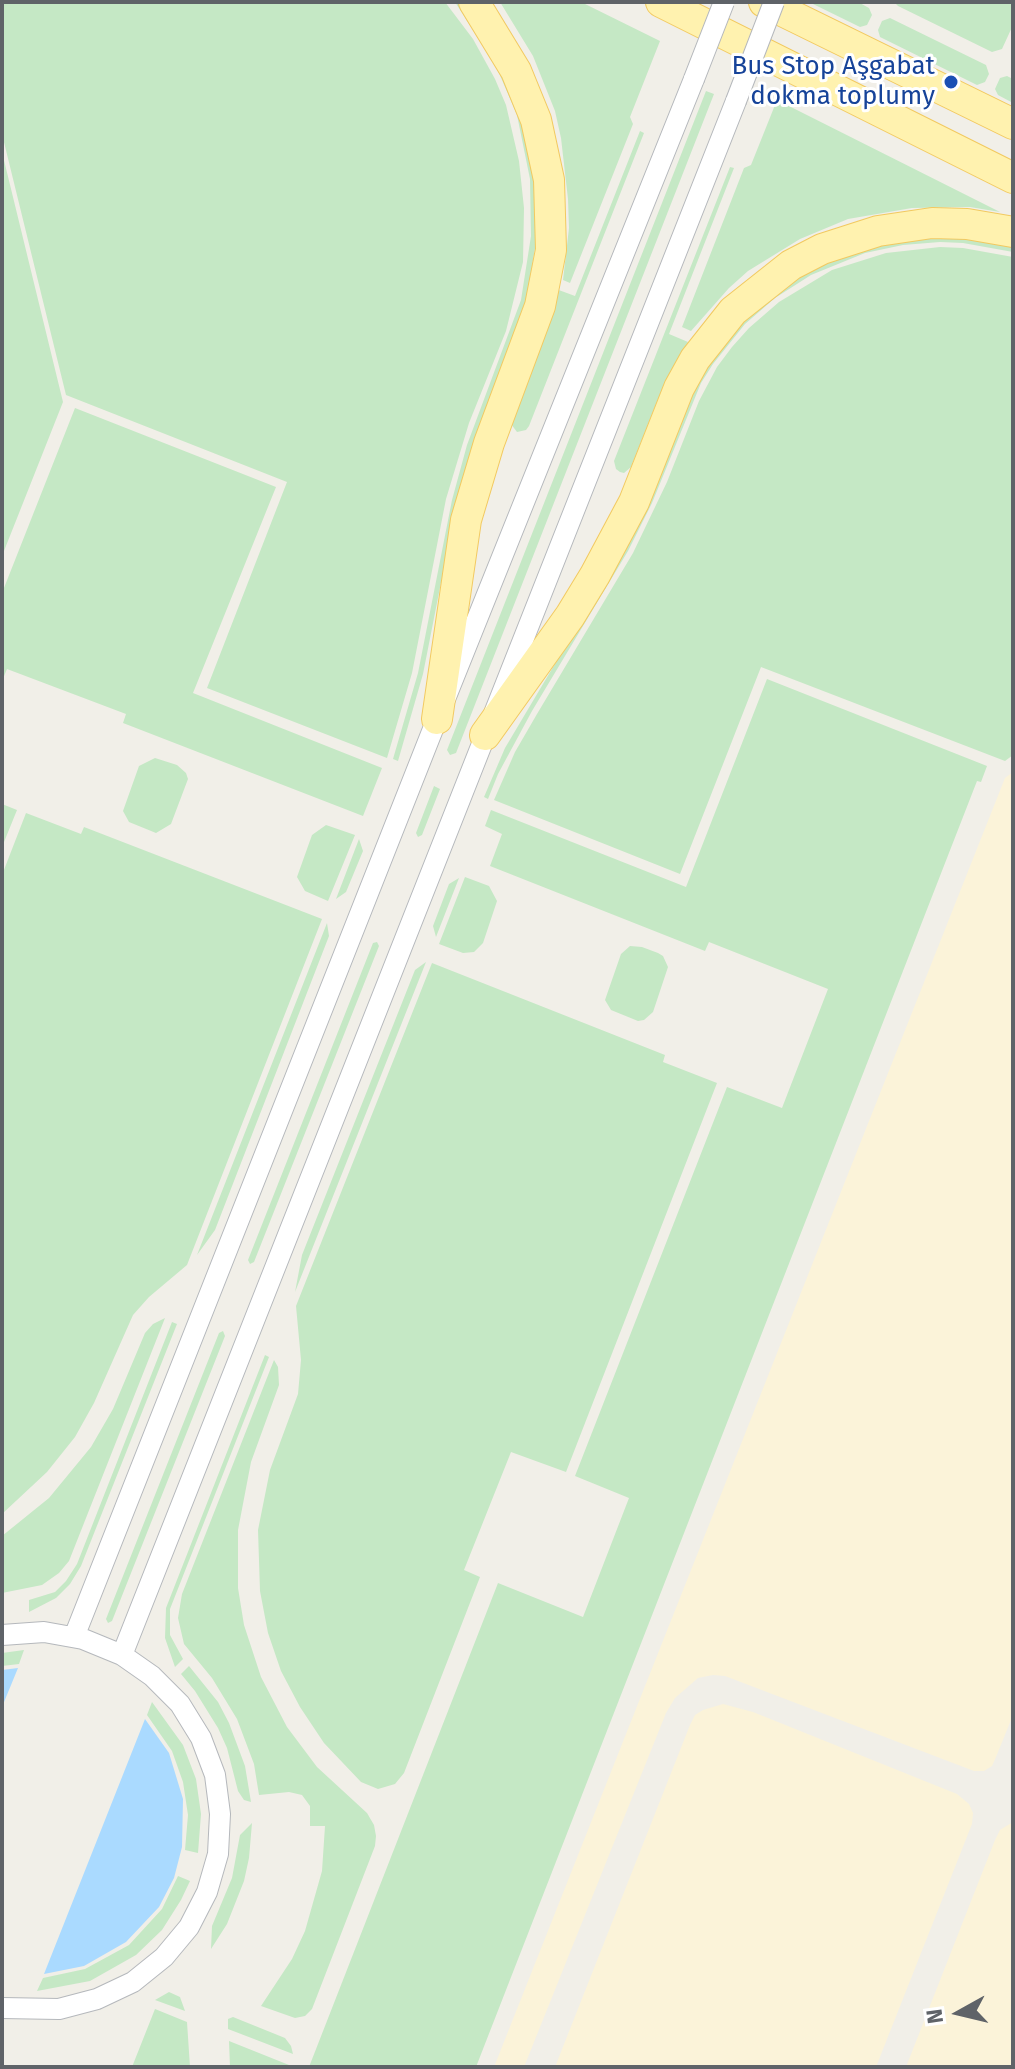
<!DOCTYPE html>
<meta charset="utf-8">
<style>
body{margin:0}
#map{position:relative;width:1015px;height:2069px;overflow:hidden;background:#f1efe8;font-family:"Fira Sans",sans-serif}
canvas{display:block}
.frame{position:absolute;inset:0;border:4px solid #5f6368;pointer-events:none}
.north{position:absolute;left:919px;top:1973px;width:80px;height:80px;-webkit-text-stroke:6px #fff;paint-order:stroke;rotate:262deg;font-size:22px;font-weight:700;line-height:32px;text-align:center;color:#5f6368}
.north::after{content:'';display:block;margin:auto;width:28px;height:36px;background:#5f6368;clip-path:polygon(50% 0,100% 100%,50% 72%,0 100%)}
</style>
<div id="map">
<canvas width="1015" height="2069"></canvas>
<div class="frame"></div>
<div class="north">N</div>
</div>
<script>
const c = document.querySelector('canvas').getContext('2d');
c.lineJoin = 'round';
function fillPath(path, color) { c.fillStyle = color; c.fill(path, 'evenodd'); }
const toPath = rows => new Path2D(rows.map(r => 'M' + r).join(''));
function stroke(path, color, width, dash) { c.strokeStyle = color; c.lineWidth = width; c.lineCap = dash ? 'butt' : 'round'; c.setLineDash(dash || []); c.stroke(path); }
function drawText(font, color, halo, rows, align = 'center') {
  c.font = font + ' "Fira Sans",sans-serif'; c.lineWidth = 6; c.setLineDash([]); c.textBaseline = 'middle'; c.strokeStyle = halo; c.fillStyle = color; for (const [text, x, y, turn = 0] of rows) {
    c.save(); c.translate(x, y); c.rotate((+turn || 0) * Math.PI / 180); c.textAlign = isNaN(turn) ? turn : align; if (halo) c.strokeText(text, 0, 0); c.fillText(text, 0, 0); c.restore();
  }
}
fillPath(toPath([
 [2,2,445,2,473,39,495,79,506,105,519,161,524,208,523,262,506,331,469,423,446,499,412,673,387,758,207,688,287,482,66,395,2,134],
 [455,2,462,2,514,91,535,178,537,237,526,301,457,501,423,674,398,761,393,759,418,673,452,500,467,445,521,300,531,236,530,179,517,115,496,66],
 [500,2,581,2,660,41,630,117,633,124,570,283,563,280,569,228,568,199,561,138,555,111,533,56],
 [814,2,858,2,869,8,872,15,867,25,860,27,813,4],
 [894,2,1013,2,1013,25,1002,49,992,52,898,6],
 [890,18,986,65,989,74,985,82,977,85,880,37,878,30,882,21],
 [1007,76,1013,79,1013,103,998,95,995,89,1000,78],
 [706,91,714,94,456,753,450,755,447,750],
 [777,100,1000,212,970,207,912,208,848,219,800,239,748,271,729,288,691,331,682,327,744,168,751,165],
 [640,131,644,133,529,426,526,430,517,432,511,424,556,289,575,296],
 [2,152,63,402,2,556],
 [730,167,734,168,669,334,688,342,658,399,631,467,624,473,620,472,616,469,614,461],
 [918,238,964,238,1013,246,1013,252,963,243,940,242,903,245,865,253,811,275,775,298,745,324,713,364,701,383,652,503,628,551,532,711,498,774,488,799,484,797,505,748,581,620,697,381,742,321,808,270,864,248],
 [940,247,963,248,1013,257,1013,755,1005,761,761,667,680,874,494,800,515,752,537,714,633,553,667,482,699,401,717,367,732,347,749,328,779,302,832,270,886,253],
 [75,408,276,487,193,693,382,768,363,816,123,723,126,714,7,669,2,681,2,593],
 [767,679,987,766,981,782,977,781,476,2067,309,2067,498,1583,583,1617,629,1498,575,1476,727,1087,782,1108,828,989,709,942,705,951,490,866,502,834,485,826,491,810,686,887],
 [155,758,177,765,186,773,188,779,171,824,156,833,129,822,123,811,139,766],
 [434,786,440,789,422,835,418,837,416,833],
 [2,804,17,810,2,847],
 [26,813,81,834,84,827,322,919,187,1265,149,1297,133,1315,94,1403,75,1437,47,1472,2,1514,2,875],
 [326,825,355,835,328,901,305,891,297,877,312,835],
 [359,839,363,851,346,892,336,899],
 [465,877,489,886,497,901,483,943,474,952,463,953,439,944],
 [459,878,436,937,433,926,449,884],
 [327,923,329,936,215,1230,197,1255],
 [377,942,379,946,254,1262,250,1264,248,1260,373,943],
 [630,946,642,947,658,953,663,956,668,967,653,1012,644,1020,638,1021,611,1010,605,1000,621,954],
 [426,962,295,1292,302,1255,415,970],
 [432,963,665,1055,663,1062,717,1083,566,1472,511,1452,464,1570,480,1577,404,1773,395,1784,378,1789,361,1782,324,1743,300,1707,281,1671,268,1633,260,1591,258,1530,270,1470,298,1394,301,1360,296,1306],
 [165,1318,69,1561,59,1573,42,1585,2,1593,2,1536,49,1498,91,1447,113,1409,145,1333,153,1324],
 [172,1322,177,1324,81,1566,70,1584,56,1598,29,1612,29,1600,55,1592,66,1581,77,1564],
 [223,1331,225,1336,112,1621,108,1623,106,1619,219,1333],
 [265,1355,269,1357,170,1609,170,1635,183,1659,175,1667,165,1638,166,1608],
 [274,1360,278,1367,279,1385,251,1462,238,1530,238,1588,244,1625,261,1677,287,1727,317,1767,367,1813,374,1825,376,1836,375,1846,312,2009,305,2016,295,2018,261,2006,292,1959,305,1931,322,1871,325,1826,310,1826,310,1806,302,1795,289,1792,259,1795,254,1764,237,1719,212,1678,184,1644,178,1618,182,1594],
 [24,1650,19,1664,2,1666,2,1653],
 [189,1666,218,1702,229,1723,245,1766,251,1802,244,1800,238,1791,227,1748,218,1728,195,1691,181,1674],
 [152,1702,183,1745,196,1779,201,1814,198,1853,185,1850,188,1815,183,1782,172,1751,147,1715],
 [252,1823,249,1858,244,1881,227,1924,211,1949,212,1926,232,1878,240,1835],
 [178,1876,190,1881,181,1900,162,1930,136,1955,90,1981,37,1991,43,1978,85,1969,129,1945,162,1909],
 [169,1992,180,1997,185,2011,155,2000],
 [155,2009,187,2022,190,2067,132,2067],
 [233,2017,285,2038,291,2046,293,2054,228,2029,228,2019],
 [229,2041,289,2065,288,2067,230,2067]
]), '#c5e8c5');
fillPath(toPath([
 [1013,772,1013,1715,996,1757,992,1766,984,1771,974,1771,725,1676,713,1675,698,1678,675,1698,666,1713,524,2067,494,2067,1005,778],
 [723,1704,753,1712,957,1794,969,1804,973,1813,972,1824,876,2067,555,2067,690,1725,695,1715,703,1710],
 [1013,1822,1013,2067,906,2067,995,1840,1000,1830]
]), '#fbf3d9');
fillPath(toPath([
 [18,1668,2,1707,2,1670],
 [145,1719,169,1753,183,1799,182,1847,174,1878,159,1907,126,1942,84,1966,44,1974]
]), '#aadaff');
const street = toPath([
 [2,1635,44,1632,83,1639,122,1655,152,1676,180,1704,201,1738,215,1775,220,1814,218,1854,207,1892,189,1927,164,1957,133,1982,97,1999,59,2009,2,2008],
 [74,1637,437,719,694,79],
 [122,1655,736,101]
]);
const primary = toPath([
 [661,2,1013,178],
 [764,2,1013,124],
 [437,719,466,520,489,443,540,306,551,250,549,180,536,120,516,71,474,2],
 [485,735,570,616,595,575,634,502,679,388,695,359,733,311,791,265,822,249,878,231,932,223,967,224,1013,232]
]);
stroke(street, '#b5b8bc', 22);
stroke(primary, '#f2c960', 32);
stroke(street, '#fff', 20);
stroke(primary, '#fff2af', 30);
const streetBridge = toPath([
 [694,79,724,2],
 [736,101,774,2]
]);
stroke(streetBridge, '#b5b8bc', 22, []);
stroke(streetBridge, '#fff', 20);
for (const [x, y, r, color] of [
 [951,82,8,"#1a4fb4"]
]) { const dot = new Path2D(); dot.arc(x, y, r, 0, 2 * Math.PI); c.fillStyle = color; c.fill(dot); stroke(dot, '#fff', 3); }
drawText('26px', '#164399', '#fff', [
 ["Bus Stop Aşgabat",935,67],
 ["dokma toplumy",935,97]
], 'right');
</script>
